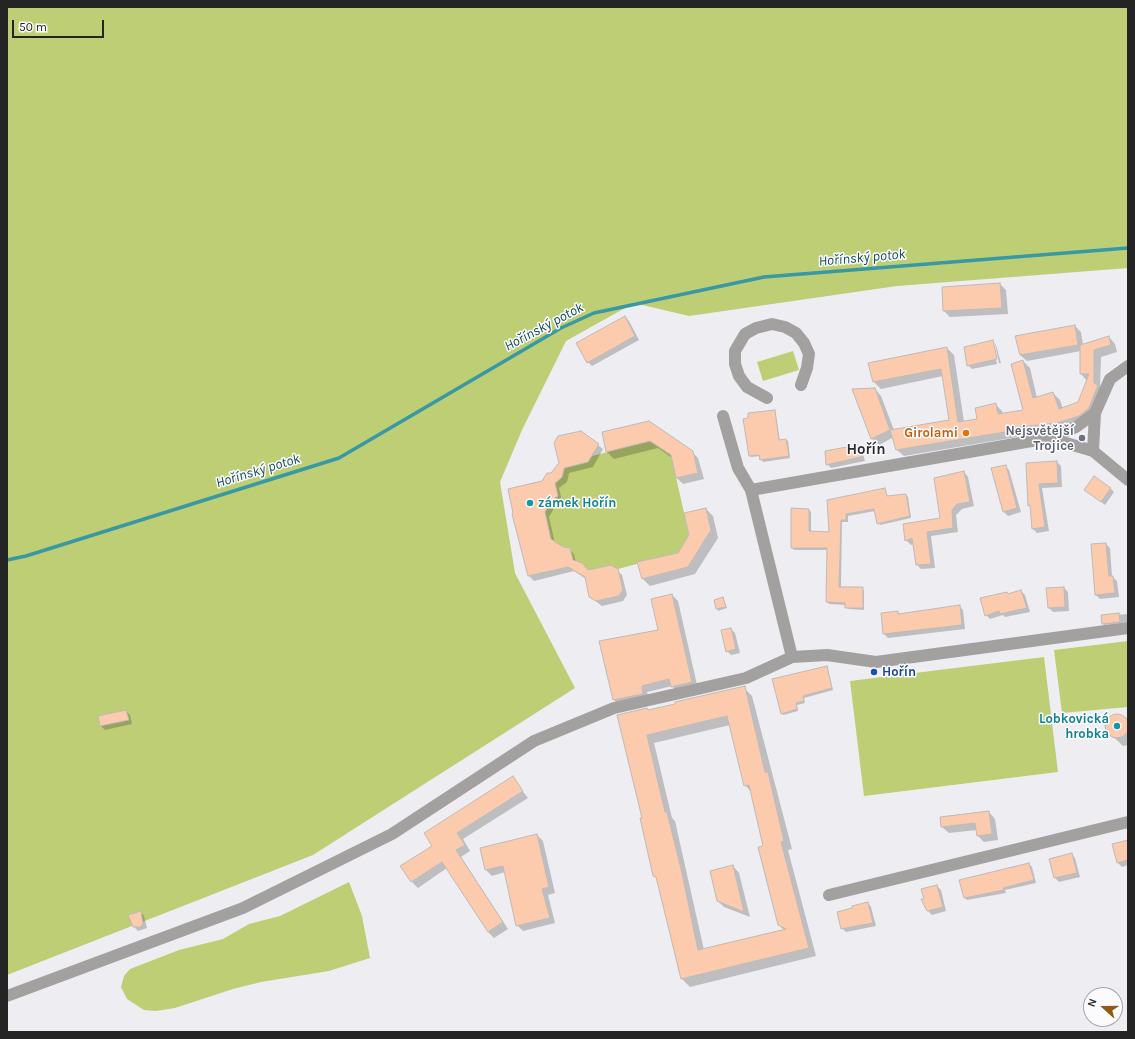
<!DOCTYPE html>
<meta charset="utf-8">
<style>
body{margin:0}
#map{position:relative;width:1135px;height:1039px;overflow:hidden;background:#eeedf1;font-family:Karla,sans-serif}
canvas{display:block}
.frame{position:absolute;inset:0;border:8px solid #242425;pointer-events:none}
.north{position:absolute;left:1083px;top:987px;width:40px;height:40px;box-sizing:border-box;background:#fbfbfe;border:1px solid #a5a5a7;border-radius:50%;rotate:291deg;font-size:11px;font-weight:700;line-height:16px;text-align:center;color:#242425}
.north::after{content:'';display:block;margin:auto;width:14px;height:18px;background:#925914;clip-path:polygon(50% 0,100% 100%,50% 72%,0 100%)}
.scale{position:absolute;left:12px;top:20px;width:92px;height:18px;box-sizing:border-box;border:2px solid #242425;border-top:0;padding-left:5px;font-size:12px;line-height:14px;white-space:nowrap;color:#242425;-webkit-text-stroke:3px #fbfbfe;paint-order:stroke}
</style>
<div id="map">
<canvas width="1135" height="1039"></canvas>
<div class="frame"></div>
<div class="north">N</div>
<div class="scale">50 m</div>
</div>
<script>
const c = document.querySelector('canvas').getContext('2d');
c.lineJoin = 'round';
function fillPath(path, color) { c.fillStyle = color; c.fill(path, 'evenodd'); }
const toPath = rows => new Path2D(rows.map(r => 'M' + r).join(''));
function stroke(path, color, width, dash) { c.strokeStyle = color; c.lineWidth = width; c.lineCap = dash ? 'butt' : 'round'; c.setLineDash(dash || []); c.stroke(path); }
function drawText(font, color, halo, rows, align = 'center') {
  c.font = font + ' Karla,sans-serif'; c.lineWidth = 3; c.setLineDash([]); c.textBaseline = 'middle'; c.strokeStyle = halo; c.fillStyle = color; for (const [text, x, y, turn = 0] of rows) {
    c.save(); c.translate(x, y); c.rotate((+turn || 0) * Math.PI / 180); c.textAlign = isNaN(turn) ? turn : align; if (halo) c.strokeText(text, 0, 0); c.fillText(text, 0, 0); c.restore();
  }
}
fillPath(toPath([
 [7,7,1128,7,1128,268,897,286,689,316,634,303,566,341,522,430,500,482,515,573,575,688,313,855,7,975],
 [793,351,799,370,763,381,757,362],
 [650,441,671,455,689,535,678,553,618,569,589,570,572,560,570,548,551,544,543,508,558,496,555,484,562,477,565,468,588,462,592,456],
 [1128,641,1128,707,1062,713,1054,650],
 [1044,657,1058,772,864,796,850,681],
 [349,882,362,916,370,958,329,971,261,982,233,989,175,1008,156,1011,144,1010,127,999,121,987,124,976,130,969,179,950,223,939,249,924,280,916]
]), '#bece75');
fillPath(toPath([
 [1000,284,1006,290,1008,314,950,317,944,311,943,288],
 [625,317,629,321,639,340,592,366,588,362],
 [1075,326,1081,332,1083,345,1109,337,1115,344,1117,352,1101,357,1100,388,1095,415,1064,430,1017,435,1017,437,904,456,897,450,894,437,879,445,872,439,854,390,875,389,881,396,894,430,950,421,943,376,881,389,874,382,869,364,947,348,954,355,964,422,978,420,995,404,1002,411,1003,414,1025,411,1023,361,1030,368,1037,398,1053,393,1060,400,1063,409,1078,403,1087,381,1081,374,1081,351,1027,361,1020,355],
 [996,411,998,411,1000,419],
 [992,341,996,345,1001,363,999,363,995,344,993,344,997,364,972,369,968,365],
 [775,411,780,441,786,440,788,441,790,458,763,462,760,456,751,457,750,456],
 [649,422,691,451,698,458,704,479,683,484,676,477,672,458,658,448,614,459,607,452],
 [581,432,603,449,593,467,569,473,567,482,559,488,562,501,556,505,549,517,555,543,562,548,569,549,574,554,576,563,588,571,617,570,622,575,627,595,623,601,602,606,590,597,586,579,574,571,534,581,529,576,542,482,551,474],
 [858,446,862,450,865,461,831,468,827,464],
 [1057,462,1061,466,1062,487,1042,488,1049,531,1037,533,1033,529,1031,507,1029,505,1027,464],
 [1005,466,1009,470,1021,512,1008,516,1004,512,993,469],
 [964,472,968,477,974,506,962,509,956,515,958,532,931,536,935,568,921,569,917,565,914,544,911,545,906,540,941,519],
 [1110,488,1114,492,1105,505,1086,490],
 [885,489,888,497,906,495,908,497,911,518,880,525,875,511,848,516,848,522,842,522,841,588,862,588,864,591,864,610,849,609,846,605,829,604,827,602,828,550,794,550,792,548,809,510,811,512,811,532,830,533,828,501],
 [706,509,713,516,718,538,695,574,650,586,643,579,639,563,679,554],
 [1106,544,1110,548,1112,577,1117,581,1119,597,1100,599,1096,595],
 [1064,588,1068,592,1069,611,1053,612,1049,608],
 [1021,591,1025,595,1030,612,1005,617,1003,615,990,619,986,615,1007,593,1009,595],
 [672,595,678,601,698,689,678,693,672,686,647,692,649,700,621,706,614,700,600,642,659,630],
 [723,598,727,608,718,611,715,600],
 [959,606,963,610,965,629,888,638,884,634,898,612,900,615],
 [1128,614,1128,622,1104,625,1103,624,1102,616],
 [731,629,735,633,740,653,731,655,727,651],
 [827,667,833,690,804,698,805,703,797,705,798,711,783,715,781,713],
 [744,688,752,696,792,849,788,850,816,956,690,987,682,979,657,878,654,876,643,819,618,716,649,711],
 [730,725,745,785,751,792,764,847,779,925,784,930,704,950,675,821,672,818,654,743],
 [126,711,130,715,132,724,105,730,101,726,99,717],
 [1120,715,1128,721,1128,745,1123,746,1107,731,1106,723,1111,716],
 [512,777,528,798,463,839,470,851,461,857,508,929,494,938,488,932,447,868,418,888,412,882,434,846],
 [989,812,995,819,998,840,984,842,978,836,977,830,949,833,942,827],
 [537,835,543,841,555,893,548,895,555,923,523,931,517,925,505,872,492,876,486,870],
 [1128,840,1128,865,1122,867,1118,863],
 [1071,854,1075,858,1080,877,1059,882,1055,878,1050,859],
 [1029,864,1032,867,1036,883,1005,890,1006,893,967,900,964,897],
 [733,866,739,873,750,917,724,907,718,901],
 [937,886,941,890,946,911,932,915,928,911,925,899],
 [868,903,871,907,876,926,846,932,842,928],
 [141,912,144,916,147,928,138,931,134,927]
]), '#0003');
stroke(toPath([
 [7,560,26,556,339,458,561,328,594,313,764,277,1128,248]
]), '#3898a3', 3.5);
const building = toPath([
 [1000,283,1002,308,943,311,942,287,1000,283],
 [625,316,635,336,587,363,576,343,625,316],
 [1075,325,1078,345,1020,355,1015,336,1075,325],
 [1109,336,1111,345,1094,350,1094,383,1098,385,1089,408,1079,416,1057,423,1011,428,1011,431,896,450,890,430,949,420,941,369,873,382,868,363,947,347,958,422,977,419,975,408,996,403,998,414,1023,410,1011,364,1023,360,1033,398,1053,392,1059,409,1078,402,1089,374,1080,374,1080,345,1109,336],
 [993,340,997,359,967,366,964,347,993,340],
 [875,388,890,430,871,439,852,389,875,388],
 [775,410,779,440,786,439,789,456,760,460,759,455,749,456,743,419,748,418,748,413,775,410],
 [649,421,693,451,698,473,676,478,671,455,650,441,606,452,602,432,649,421],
 [581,431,599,444,588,462,564,468,562,477,555,483,558,496,552,500,545,512,551,539,563,547,570,548,573,560,582,563,588,570,611,565,618,569,623,590,619,596,596,601,589,597,585,577,568,567,528,576,512,514,513,513,508,489,542,481,547,473,551,473,559,463,554,443,558,436,581,431],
 [858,445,861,457,826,465,825,451,858,445],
 [1057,461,1058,483,1039,484,1045,527,1032,529,1030,505,1028,506,1026,463,1057,461],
 [1006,465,1017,508,1003,512,991,468,1006,465],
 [964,471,970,502,957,504,952,510,953,528,927,532,931,564,916,565,912,538,905,541,903,524,940,518,934,478,964,471],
 [1094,476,1111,488,1101,502,1084,490,1094,476],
 [885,488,887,496,906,494,910,516,877,524,874,509,846,514,846,520,841,520,839,587,863,587,863,608,845,608,845,603,826,602,827,548,791,548,791,508,809,509,809,531,829,532,827,500,885,488],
 [706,508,711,530,688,567,642,579,637,562,678,553,689,535,684,513,706,508],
 [1106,543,1109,576,1113,576,1115,593,1095,595,1091,544,1106,543],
 [1064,587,1065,607,1048,608,1046,588,1064,587],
 [1021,590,1027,608,1000,614,999,611,985,616,980,598,1007,592,1008,594,1021,590],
 [672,594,692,682,671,687,669,679,642,686,643,694,613,700,599,641,658,630,651,599,672,594],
 [723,597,726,607,716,609,714,600,723,597],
 [960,605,962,625,883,634,881,613,898,611,898,614,960,605],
 [1119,613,1120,622,1102,624,1101,615,1119,613],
 [731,628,736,649,726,652,721,630,731,628],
 [827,666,832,688,803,696,804,701,796,703,797,709,781,714,772,679,827,666],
 [745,686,765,772,768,772,784,841,781,842,809,948,681,979,656,877,653,876,640,818,642,818,617,715,647,708,648,710,675,704,675,702,745,686],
 [727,716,744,786,749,785,763,846,758,847,778,925,786,929,698,950,682,873,667,812,665,812,647,735,727,716],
 [126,710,129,720,100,726,98,716,126,710],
 '1105 726a12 12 0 1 1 24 0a12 12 0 1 1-24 0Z',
 [513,776,523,791,457,833,465,845,456,850,503,922,488,932,442,862,411,882,400,866,432,846,424,833,513,776],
 [989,811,992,834,977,836,975,823,941,827,940,817,989,811],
 [537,834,549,887,542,889,550,918,516,926,503,866,485,870,480,848,537,834],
 [1128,840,1128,860,1117,863,1112,844,1128,840],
 [1072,853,1077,873,1054,878,1049,859,1072,853],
 [1029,863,1034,880,1003,888,1004,890,964,898,959,880,1029,863],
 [733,865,744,912,717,901,710,871,733,865],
 [937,885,943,907,927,911,921,899,924,899,921,889,937,885],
 [868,902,873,923,841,929,837,912,852,908,852,906,868,902],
 [141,911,143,924,140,927,133,927,128,915,141,911]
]);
fillPath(building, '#fccbad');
stroke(building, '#bdbab8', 1);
stroke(toPath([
 [767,398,747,387,739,376,735,364,735,351,745,334,756,328,772,324,785,327,796,333,804,343,809,354,807,368,801,385],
 [723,416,738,468,751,490,792,657],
 [1049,438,1093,451,1128,480],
 [1093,451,1095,413,1110,379,1128,366],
 [751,490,1049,438,1076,427,1095,413],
 [829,895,1128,822],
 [7,996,243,908,392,834,534,741,614,708,746,678,792,657,827,655,876,662,1128,628]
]), '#a3a1a0', 12);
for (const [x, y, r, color] of [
 [966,433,4,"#e8710a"],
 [1082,438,4,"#6b7280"],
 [530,503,4,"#0f9aa8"],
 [874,672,4,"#1a4fb4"],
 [1117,726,4,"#0f9aa8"]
]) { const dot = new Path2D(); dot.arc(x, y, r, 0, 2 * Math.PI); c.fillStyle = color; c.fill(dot); stroke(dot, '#fbfbfe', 1.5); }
drawText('bold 13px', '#5b616d', '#fbfbfe', [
 ["Nejsvětější",1074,431],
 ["Trojice",1074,446]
], 'right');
drawText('bold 13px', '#c56008', '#fbfbfe', [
 ["Girolami",958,433]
], 'right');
drawText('bold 13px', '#0d838f', '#fbfbfe', [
 ["zámek Hořín",538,503],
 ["Lobkovická",1109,719,"right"],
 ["hrobka",1109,734,"right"]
], 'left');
drawText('bold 13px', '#164399', '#fbfbfe', [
 ["Hořín",882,672]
], 'left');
drawText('italic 14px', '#134d54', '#fbfbfe', [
 ["Hořínský potok",862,258,-5],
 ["Hořínský potok",544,327,-28],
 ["Hořínský potok",258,471,-17]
]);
drawText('bold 15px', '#2b2b2d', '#fbfbfe', [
 ["Hořín",866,450]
]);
</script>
